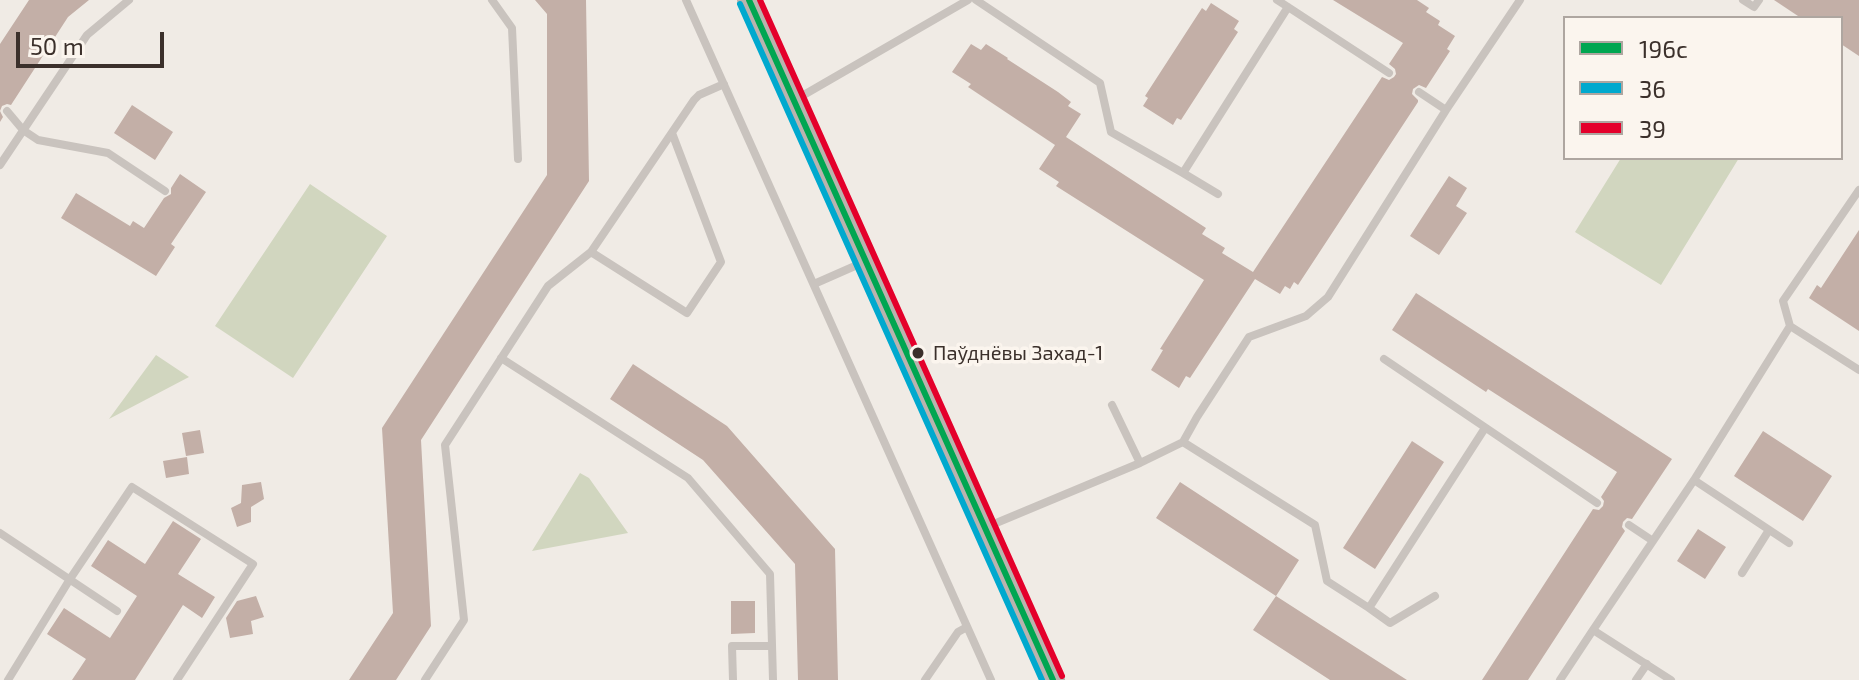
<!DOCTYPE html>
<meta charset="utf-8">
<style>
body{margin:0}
#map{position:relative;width:1859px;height:680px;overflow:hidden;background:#f0ebe5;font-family:"Exo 2",sans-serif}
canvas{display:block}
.legend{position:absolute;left:1563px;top:16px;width:280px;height:144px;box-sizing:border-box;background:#fbf5ee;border:2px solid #aea6a0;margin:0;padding:10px 14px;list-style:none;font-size:24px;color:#3b302b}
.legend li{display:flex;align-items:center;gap:16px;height:40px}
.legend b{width:40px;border:2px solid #aea6a0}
.scale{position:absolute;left:16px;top:32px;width:148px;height:36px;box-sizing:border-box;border:4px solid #3b302b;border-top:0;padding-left:10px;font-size:24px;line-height:28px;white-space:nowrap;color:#3b302b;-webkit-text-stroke:6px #fbf5ee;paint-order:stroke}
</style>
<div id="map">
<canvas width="1859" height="680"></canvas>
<ul class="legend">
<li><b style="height:10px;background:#00a651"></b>196с</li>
<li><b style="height:10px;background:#00a9ce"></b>36</li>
<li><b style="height:10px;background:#e4002b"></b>39</li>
</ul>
<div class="scale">50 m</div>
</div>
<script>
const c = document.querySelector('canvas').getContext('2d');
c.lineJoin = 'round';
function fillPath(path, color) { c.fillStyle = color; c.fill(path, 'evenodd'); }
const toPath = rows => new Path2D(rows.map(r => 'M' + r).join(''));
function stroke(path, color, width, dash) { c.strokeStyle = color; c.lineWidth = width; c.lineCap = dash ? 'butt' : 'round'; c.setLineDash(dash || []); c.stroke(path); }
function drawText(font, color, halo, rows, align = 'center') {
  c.font = font + ' "Exo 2",sans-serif'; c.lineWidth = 7; c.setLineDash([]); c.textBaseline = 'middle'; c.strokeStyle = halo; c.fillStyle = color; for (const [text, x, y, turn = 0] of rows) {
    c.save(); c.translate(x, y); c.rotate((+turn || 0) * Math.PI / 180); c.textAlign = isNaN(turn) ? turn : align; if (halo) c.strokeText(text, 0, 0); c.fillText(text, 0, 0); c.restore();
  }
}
fillPath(toPath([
 [1621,158,1739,158,1661,285,1575,232],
 [310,184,387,236,293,378,215,326],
 [156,355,189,377,109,419],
 [580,473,589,478,628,533,532,551]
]), '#d1d6bf');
fillPath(toPath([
 [29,0,89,0,68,17,11,105,7,104,2,106,0,111,3,117,0,122,0,44],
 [535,0,586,0,589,181,421,440,431,626,396,680,349,680,393,613,382,428,547,175,547,14],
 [1333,0,1417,0,1429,8,1426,12,1440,21,1438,25,1455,36,1447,49,1450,51,1426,88,1419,85,1413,89,1412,94,1418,100,1418,102,1298,285,1294,282,1290,289,1285,286,1280,294,1255,279,1190,378,1186,376,1179,388,1151,370,1163,350,1160,349,1204,280,1056,186,1059,182,1039,169,1055,145,968,87,971,84,952,72,971,44,981,50,986,44,1008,58,1007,59,1058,92,1071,102,1068,106,1081,114,1066,137,1206,228,1202,234,1225,248,1222,253,1253,272,1382,77,1389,80,1394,77,1396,74,1395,69,1389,64,1403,43],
 [1774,0,1859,0,1859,56,1841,44,1841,18,1801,18],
 [1211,3,1239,21,1234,29,1238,32,1181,120,1177,118,1173,125,1143,106,1148,98,1145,96,1202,8,1206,11],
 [132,105,173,132,155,160,114,133],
 [180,174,206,192,171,244,175,247,156,276,61,218,76,193,130,226,133,221,144,228,164,198,171,194,171,188],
 [1449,176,1467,188,1456,206,1467,213,1439,255,1410,236],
 [1859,230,1859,331,1809,298,1817,285,1821,288],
 [1416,293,1672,459,1632,519,1627,518,1623,522,1622,527,1625,531,1528,680,1482,680,1593,509,1599,510,1603,506,1604,501,1601,497,1617,472,1488,389,1486,392,1392,330],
 [633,364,727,426,835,549,838,680,798,680,795,564,703,460,610,399],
 [200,430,204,453,186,456,182,433],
 [1763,431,1832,476,1803,521,1734,476],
 [1412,441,1444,462,1375,569,1343,548],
 [187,457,189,474,166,478,163,461],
 [261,482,264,499,251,507,251,522,237,527,231,508,241,503,242,485],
 [1180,482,1299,560,1276,596,1156,518],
 [173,521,201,539,178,574,215,597,202,618,183,605,135,680,72,680,86,659,47,634,64,608,110,638,137,596,91,566,108,540,145,564],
 [1698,529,1726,547,1705,579,1677,561],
 [256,596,264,617,251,621,253,634,230,638,226,618,237,601],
 [1276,596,1321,625,1407,680,1330,680,1253,630],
 [731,601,755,601,755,633,731,634]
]), '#c3afa7');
stroke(toPath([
 [492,0,512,28,518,159],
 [686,0,991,680],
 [976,0,1100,83,1111,132,1183,173,1288,7,1389,73],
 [1277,0,1288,7],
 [1743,0,1754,7,1759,0],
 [1419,92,1446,110],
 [795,100,968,0],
 [7,111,23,130,38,140,108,153,165,191],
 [0,165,87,35,129,0],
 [1183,173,1218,194],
 [1859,190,1783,301,1790,326,1859,370],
 [591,252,687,313,721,262,672,133],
 [814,284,864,262],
 [501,358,688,478,770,574,773,680],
 [1384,359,1597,503],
 [1112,405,1140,463],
 [1183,442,1315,525,1327,581,1369,608,1485,428],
 [1694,480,1789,543],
 [1629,525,1653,541],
 [989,526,1140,463,1183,442,1197,417,1249,337,1306,316,1328,297,1446,110,1520,0],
 [0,533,117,611],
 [1742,573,1769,530],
 [1369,608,1390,623,1435,596],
 [1593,630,1694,480,1790,326],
 [8,680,70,579,132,487,253,564,177,680],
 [425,680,464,620,445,445,548,286,591,252,694,100,699,95,724,84],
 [733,680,732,646,772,646],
 [925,680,958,632,967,627],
 [1560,680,1593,630,1671,680],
 [1636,680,1647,664]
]), '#c9c3be', 8);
stroke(toPath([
 [749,0,1053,680]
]), '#bab3ae', 24);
stroke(toPath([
 [749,0,1053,680]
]), '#00a651', 6);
stroke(toPath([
 [740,4,1042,680]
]), '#00a9ce', 6);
stroke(toPath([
 [760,0,1062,676]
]), '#e4002b', 6);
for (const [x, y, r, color] of [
 [918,353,7,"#3b302b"]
]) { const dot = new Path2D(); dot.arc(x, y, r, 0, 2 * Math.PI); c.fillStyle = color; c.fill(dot); stroke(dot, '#fbf5ee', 3); }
drawText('20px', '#3b302b', '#fbf5ee', [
 ["Паўднёвы Захад-1",933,353]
], 'left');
</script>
